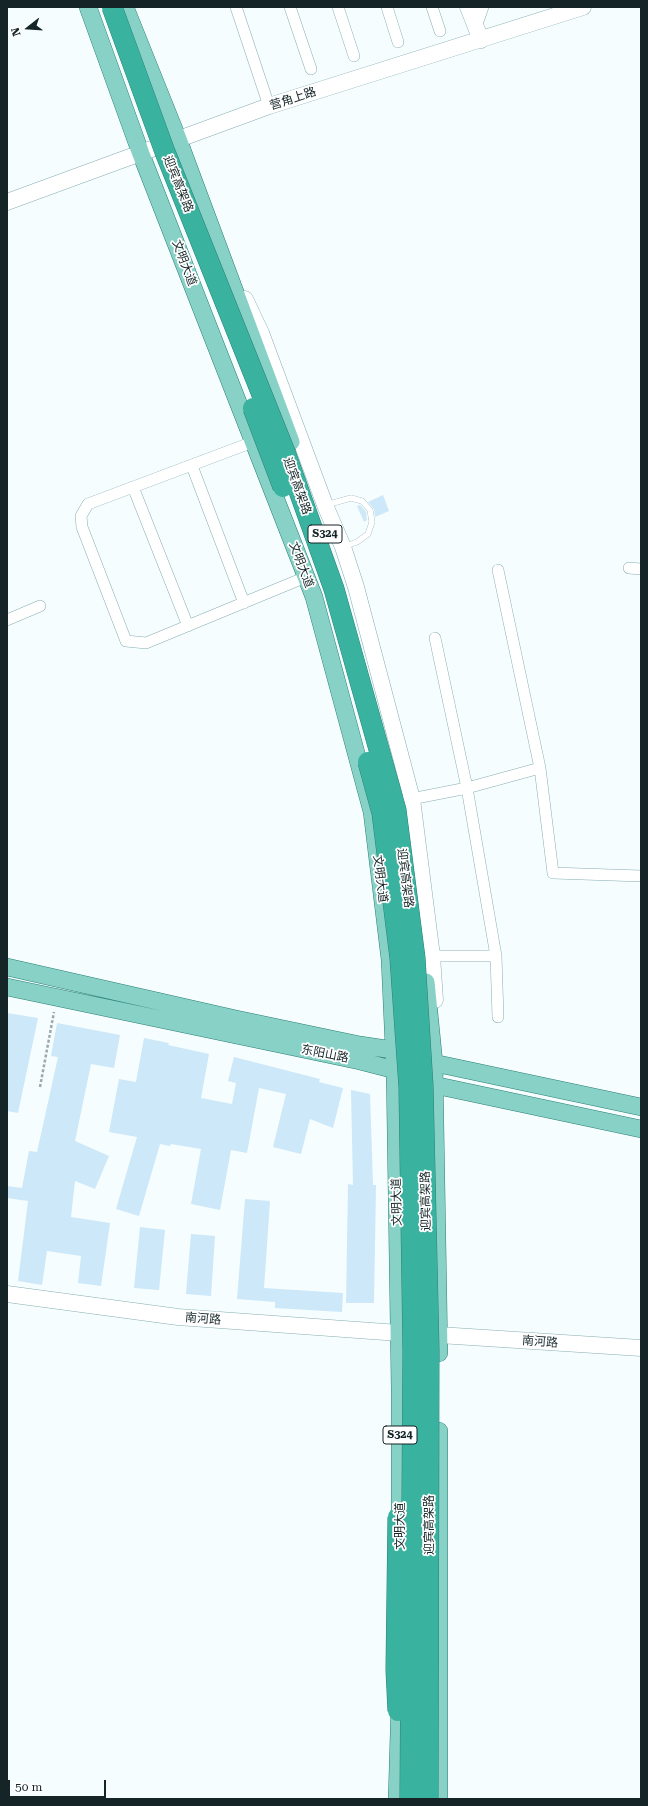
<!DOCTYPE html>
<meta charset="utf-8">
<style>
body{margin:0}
#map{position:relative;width:648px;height:1806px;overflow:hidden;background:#f5fdfe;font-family:"Roboto Serif",serif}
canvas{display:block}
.frame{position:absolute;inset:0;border:8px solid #152527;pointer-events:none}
.north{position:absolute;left:8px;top:8px;width:40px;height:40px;-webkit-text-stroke:3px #fff;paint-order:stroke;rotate:253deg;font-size:11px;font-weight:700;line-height:16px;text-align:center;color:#152527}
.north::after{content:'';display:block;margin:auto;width:14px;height:18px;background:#152527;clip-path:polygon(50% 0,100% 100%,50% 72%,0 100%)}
.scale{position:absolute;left:8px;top:1780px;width:98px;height:18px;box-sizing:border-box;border:2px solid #152527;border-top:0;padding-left:5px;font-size:12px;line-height:14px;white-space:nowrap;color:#152527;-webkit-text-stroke:3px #fff;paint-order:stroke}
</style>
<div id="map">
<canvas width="648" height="1806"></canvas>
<div class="frame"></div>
<div class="north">N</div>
<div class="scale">50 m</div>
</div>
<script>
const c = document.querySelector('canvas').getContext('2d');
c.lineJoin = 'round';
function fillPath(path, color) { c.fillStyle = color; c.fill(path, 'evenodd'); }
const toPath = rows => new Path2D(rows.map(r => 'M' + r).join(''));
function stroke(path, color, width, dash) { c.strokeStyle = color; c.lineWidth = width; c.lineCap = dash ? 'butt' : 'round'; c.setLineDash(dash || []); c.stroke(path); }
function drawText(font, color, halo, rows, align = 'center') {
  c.font = font + ' "Roboto Serif","Noto Sans SC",serif'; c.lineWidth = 3.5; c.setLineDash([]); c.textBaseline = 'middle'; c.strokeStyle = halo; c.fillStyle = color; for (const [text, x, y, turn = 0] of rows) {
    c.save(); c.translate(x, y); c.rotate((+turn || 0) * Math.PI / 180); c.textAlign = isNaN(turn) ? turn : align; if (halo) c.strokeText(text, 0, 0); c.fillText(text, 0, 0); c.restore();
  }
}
fillPath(toPath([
 [383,495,389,511,375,517,374,509,368,502],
 [360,505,366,512,367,520,364,522,357,506],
 [7,1013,38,1018,18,1113,7,1111],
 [57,1023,120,1035,114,1068,91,1064,75,1141,109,1156,95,1189,75,1181,71,1217,110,1223,101,1286,78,1283,81,1256,47,1251,42,1285,18,1281,28,1201,7,1198,7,1186,22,1188,29,1151,37,1152,58,1057,51,1056],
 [144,1038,169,1043,168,1045,209,1054,201,1098,232,1104,236,1083,228,1081,234,1057,320,1079,319,1082,343,1088,333,1128,310,1119,301,1154,273,1147,286,1094,259,1088,247,1153,231,1150,220,1210,191,1204,201,1149,171,1144,170,1146,160,1144,139,1216,116,1209,137,1137,109,1132,119,1079,136,1082],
 [351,1090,370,1094,373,1185,376,1185,374,1303,346,1303,348,1184,353,1185],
 [245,1199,270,1201,264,1288,343,1293,342,1312,275,1308,275,1302,237,1299],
 [140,1227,165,1230,159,1290,134,1288],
 [191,1234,215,1236,211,1296,186,1294]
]), '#cde8f8');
const lane = toPath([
 [326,505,351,498,362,501,370,510,372,522,368,534,357,542,343,547]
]);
const street = toPath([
 [236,7,269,106],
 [290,7,311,69],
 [338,7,354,56],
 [387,7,398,42],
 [432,7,440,31],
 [476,27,483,7],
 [253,442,88,504,81,516,82,527,126,641,146,643,306,577],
 [192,466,244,603],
 [133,487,188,626],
 [629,568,641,569],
 [498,570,540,768,553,873,641,876],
 [7,620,40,606],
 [435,638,467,788,496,956,498,1017],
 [406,800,467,788,540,768],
 [427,956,496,956]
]);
const secondary = toPath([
 [468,7,481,40],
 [7,202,269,106,583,7],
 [245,299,261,333,325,505,343,547,356,587,412,799,432,956,435,1000],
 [7,1294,178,1317,399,1333],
 [439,1335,641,1348]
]);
const primary = toPath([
 [88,7,141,154,314,597,372,812,390,960,395,1070,400,1389,400,1530],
 [125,7,178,139,291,442],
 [7,967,236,1019,360,1045,393,1050,434,1063,641,1107],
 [426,982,434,1063,439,1353],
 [7,987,360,1061,395,1070,434,1085,641,1129],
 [439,1431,439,1799],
 [397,1799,400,1699]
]);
stroke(lane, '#88aeb4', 6);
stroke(street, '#88aeb4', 12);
stroke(secondary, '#88aeb4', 17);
stroke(primary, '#2c8176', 18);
stroke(toPath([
 [40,1087,54,1012]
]), '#9ea9aa', 2.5, [3, 2]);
stroke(lane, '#fff', 5.5);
stroke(street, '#fff', 11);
stroke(secondary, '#fff', 16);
stroke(primary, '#88d1c6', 17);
const highwayBridge = toPath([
 [112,7,165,152,285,452,334,589,396,810,415,958,423,1086,429,1351,428,1799],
 [253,408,283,487],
 [368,762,382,813,400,958,409,1087,413,1351,410,1799],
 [398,1517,396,1670,398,1711]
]);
stroke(highwayBridge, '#2c8176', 21, []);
stroke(highwayBridge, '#39b3a0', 20);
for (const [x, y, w] of [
 [325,534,34],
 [400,1435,34]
]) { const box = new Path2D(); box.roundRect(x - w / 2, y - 9, w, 18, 3); c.fillStyle = '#fff'; c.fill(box); stroke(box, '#152527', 1); }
drawText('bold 11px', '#152527', null, [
 ["S324",325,534],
 ["S324",400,1435]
]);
drawText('12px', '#152527', '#fff', [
 ["营角上路",293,99,-18],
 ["迎宾高架路",178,184,68],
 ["文明大道",184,263,69],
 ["迎宾高架路",297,486,70],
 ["文明大道",301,565,69],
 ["迎宾高架路",405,878,83],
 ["文明大道",380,879,83],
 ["东阳山路",325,1054,11],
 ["迎宾高架路",426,1201,-91],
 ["文明大道",397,1202,-91],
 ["南河路",203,1319,4],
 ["南河路",540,1342,4],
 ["迎宾高架路",429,1525,-90],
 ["文明大道",400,1526,-90]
]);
</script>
